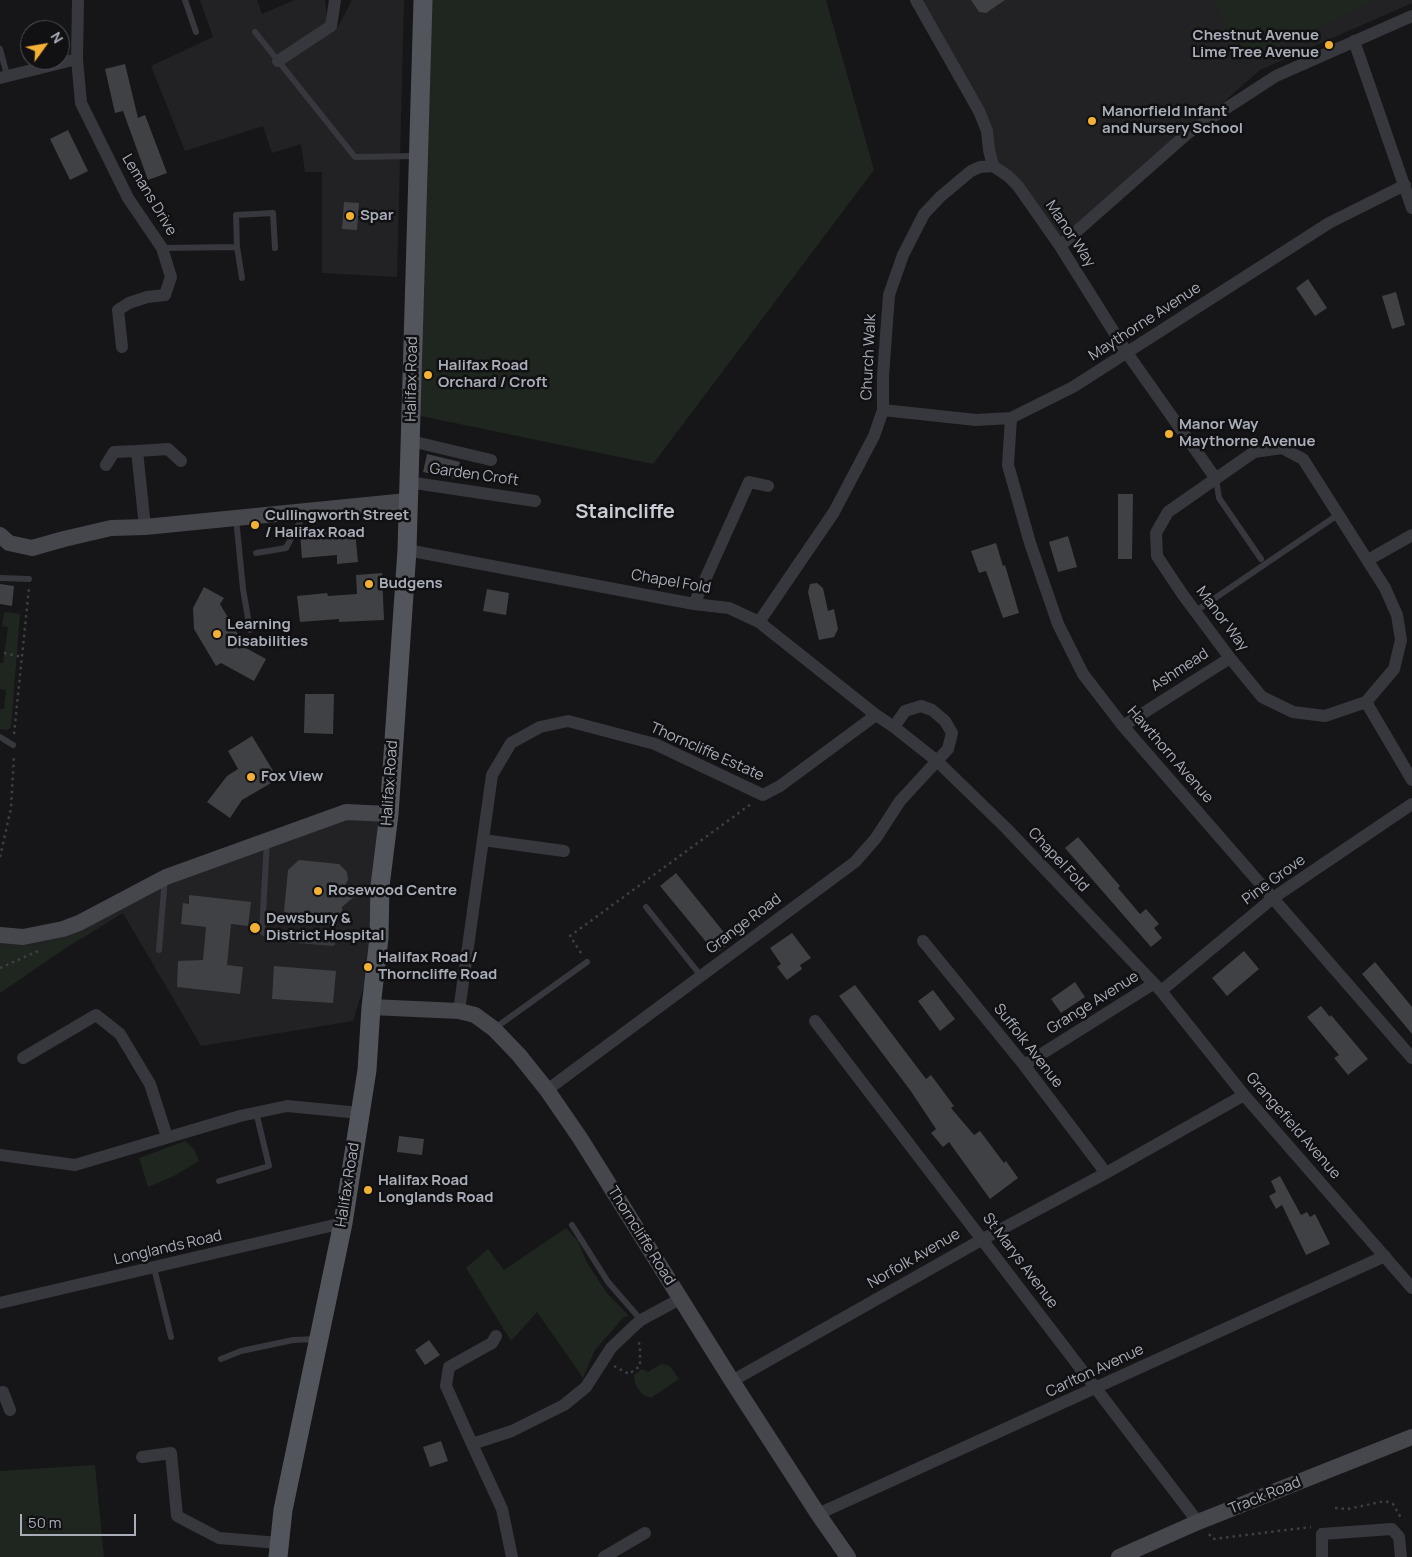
<!DOCTYPE html>
<style>
body{margin:0}
#map{position:relative;width:1412px;height:1557px;overflow:hidden;background:#161618;font-family:Manrope,sans-serif}
canvas{display:block}
.north{position:absolute;left:20px;top:20px;width:50px;height:50px;box-sizing:border-box;background:#111113;border:1px solid #4d4f55;border-radius:50%;rotate:58deg;font-size:14px;font-weight:700;line-height:20px;text-align:center;color:#a8adb8}
.north::after{content:'';display:block;margin:auto;width:18px;height:22px;background:#f2b134;clip-path:polygon(50% 0,100% 100%,50% 72%,0 100%)}
.scale{position:absolute;left:20px;top:1514px;width:116px;height:22px;box-sizing:border-box;border:2px solid #a8adb8;border-top:0;padding-left:6px;font-size:15px;line-height:18px;white-space:nowrap;color:#a8adb8;-webkit-text-stroke:4px #111113;paint-order:stroke}
</style>
<div id="map">
<canvas width="1412" height="1557"></canvas>
<div class="north">N</div>
<div class="scale">50 m</div>
</div>
<script>
const c = document.querySelector('canvas').getContext('2d');
c.lineJoin = 'round';
function fillPath(path, color) { c.fillStyle = color; c.fill(path, 'evenodd'); }
const toPath = rows => new Path2D(rows.map(r => 'M' + r).join(''));
function stroke(path, color, width, dash) { c.strokeStyle = color; c.lineWidth = width; c.lineCap = dash ? 'butt' : 'round'; c.setLineDash(dash || []); c.stroke(path); }
function drawText(font, color, halo, rows, align = 'center') {
  c.font = font + ' Manrope,sans-serif'; c.lineWidth = 5; c.setLineDash([]); c.textBaseline = 'middle'; c.strokeStyle = halo; c.fillStyle = color; for (const [text, x, y, turn = 0] of rows) {
    c.save(); c.translate(x, y); c.rotate((+turn || 0) * Math.PI / 180); c.textAlign = isNaN(turn) ? turn : align; if (halo) c.strokeText(text, 0, 0); c.fillText(text, 0, 0); c.restore();
  }
}
fillPath(toPath([
 [200,0,257,0,262,14,295,0,325,0,329,34,339,25,352,0,404,0,397,277,322,273,322,172,305,172,301,144,272,153,263,126,185,151,151,66,213,37],
 [916,0,1412,0,1412,3,1260,70,1060,246,993,166,987,131],
 [346,812,389,814,379,938,353,1021,201,1046,123,913,67,947,0,993,0,935,63,929,152,883]
]), '#222225');
fillPath(toPath([
 [423,0,826,0,874,170,653,464,411,414],
 [1214,0,1376,0,1244,63],
 [4,612,20,614,11,728,6,730,0,729,0,709,4,709,6,690,0,689,0,663,3,663,8,627,2,626],
 [102,926,67,947,0,993,0,948,37,946],
 [185,1141,194,1149,199,1161,174,1176,148,1187,139,1158],
 [566,1228,578,1241,586,1261,606,1292,629,1316,624,1317,595,1350,583,1378,537,1312,511,1341,466,1268,488,1249,504,1270],
 [661,1364,670,1366,679,1379,651,1398,642,1394,635,1384,634,1375,642,1369,648,1372],
 [95,1465,104,1557,0,1557,0,1471]
]), '#1e261f');
fillPath(toPath([
 [971,0,1005,0,986,13,979,12],
 [125,64,138,118,145,115,167,173,148,180,123,111,115,113,105,69],
 [68,130,88,171,70,180,50,139],
 [344,202,359,203,357,230,342,229],
 [1308,279,1327,308,1315,316,1296,288],
 [1396,292,1405,325,1392,329,1382,296],
 [427,454,460,462,456,479,423,472],
 [1118,494,1133,494,1132,559,1118,559],
 [355,530,358,562,337,564,337,555,302,558,300,534],
 [1068,536,1077,567,1058,572,1049,542],
 [996,543,1003,566,1005,565,1019,613,1003,618,986,571,979,573,971,551],
 [382,573,384,620,339,622,339,619,300,622,297,596,327,593,328,596,357,594,356,575],
 [817,583,823,588,828,611,834,609,838,629,834,637,819,640,808,592,810,584],
 [0,584,14,586,12,606,0,604],
 [204,587,224,598,220,604,246,648,266,659,254,681,221,663,216,666,194,629,193,608],
 [487,589,509,593,506,615,483,611],
 [305,694,334,694,333,734,304,733],
 [252,736,278,779,242,800,230,818,207,802,227,776,238,769,228,751],
 [1078,837,1120,886,1118,888,1140,914,1146,909,1159,924,1154,928,1162,938,1151,947,1065,848],
 [299,860,339,864,347,872,348,880,345,885,355,896,342,907,343,917,333,924,291,919,284,911,288,870],
 [676,873,731,941,716,954,660,886],
 [189,895,251,902,248,926,231,924,227,965,243,967,240,994,177,987,178,961,203,960,206,927,181,924,183,903,189,904],
 [792,933,811,958,800,965,802,969,787,980,777,967,781,964,770,948],
 [1244,951,1259,969,1227,996,1212,978],
 [1375,962,1412,1007,1412,1034,1362,974],
 [274,966,336,971,333,1003,272,999],
 [1075,982,1085,997,1061,1013,1051,999],
 [855,985,926,1079,931,1075,954,1106,951,1108,974,1135,980,1131,1004,1163,1006,1161,1018,1178,990,1199,949,1142,943,1147,931,1133,936,1129,910,1090,839,996],
 [933,990,955,1019,940,1031,918,1001],
 [1321,1006,1330,1017,1331,1015,1368,1059,1348,1075,1334,1058,1339,1055,1307,1017],
 [399,1136,424,1139,422,1155,397,1152],
 [1280,1176,1301,1215,1307,1212,1310,1217,1315,1214,1330,1244,1306,1255,1282,1205,1276,1209,1269,1196,1276,1192,1271,1181],
 [429,1340,440,1355,425,1365,415,1350],
 [441,1441,448,1461,430,1467,423,1447]
]), '#404145');
stroke(toPath([
 [4,653,22,657],
 [14,734,29,588],
 [0,857,11,808,14,755],
 [581,953,570,936,751,804],
 [0,968,38,951],
 [614,1366,629,1374,640,1366,640,1346,638,1340],
 [1335,1508,1348,1509,1385,1501,1393,1504,1401,1518],
 [1209,1534,1213,1539,1311,1527]
]), '#3d3f44', 2.5, [2.5, 4]);
stroke(toPath([
 [185,0,196,32],
 [255,32,355,157,417,156],
 [0,49,7,75],
 [237,247,236,215,273,213,275,248],
 [162,248,237,247,242,278],
 [1216,479,1219,498,1261,559],
 [236,518,243,589,250,630],
 [256,553,286,548,304,514],
 [0,578,29,579],
 [1196,611,1339,514],
 [0,737,13,745],
 [267,841,262,932,275,938,332,943],
 [646,907,701,976],
 [159,950,165,878],
 [495,1028,587,962],
 [219,1181,269,1166,256,1112],
 [572,1225,608,1282,641,1320],
 [154,1268,171,1337],
 [221,1359,241,1351,293,1340,317,1339]
]), '#37383d', 6);
stroke(toPath([
 [78,0,77,59,81,103,128,198,162,248,171,277,165,295,147,297,129,303,118,310,122,347],
 [916,0,979,111,987,131,989,150,993,166,1008,176,1018,186,1060,246,1127,353,1216,479],
 [1354,41,1412,208],
 [278,61,331,26,335,0],
 [0,78,77,59],
 [1060,246,1188,133,1276,76,1412,16],
 [883,410,976,420,1011,418,1073,387,1329,223,1405,185],
 [1011,418,1008,465,1030,543,1058,624,1083,674,1123,726,1412,1058],
 [411,441,491,460],
 [1282,448,1303,459,1385,588,1397,615,1401,640,1394,669,1366,702,1325,716,1293,712,1262,697,1230,658,1183,595,1157,556,1156,533,1168,512,1254,452,1282,448],
 [137,451,168,449,181,461],
 [106,465,114,452,137,451,145,527],
 [408,482,535,501],
 [407,550,694,604,729,608,759,622,876,715,894,727,937,761,1006,828,1161,991,1244,1095,1412,1288],
 [1368,560,1412,535],
 [694,604,749,482,768,486],
 [759,622,834,512,874,436,883,410,883,376,889,295,903,255,924,214,940,197,971,171,980,167,993,166],
 [1366,702,1412,780],
 [1123,726,1230,658],
 [483,840,564,851],
 [923,941,1024,1065,1106,1173],
 [1161,991,1273,898,1412,804],
 [459,1011,492,775,511,743,540,727,568,721,655,744,763,795,780,786,876,715],
 [815,1021,1198,1522],
 [23,1058,96,1015,120,1034,150,1084,167,1137],
 [1024,1065,1153,984],
 [547,1090,855,862,876,838,900,801,948,749,952,733,945,721,932,710,921,706,905,711,894,727],
 [0,1155,75,1165,240,1116,287,1106,360,1113],
 [0,1303,343,1223],
 [496,1336,492,1343,449,1367,446,1386,472,1444,512,1431,564,1405,586,1387,611,1348,633,1327,641,1320,680,1299],
 [732,1381,983,1239,1106,1173,1244,1095],
 [0,1393,3,1392,10,1410],
 [472,1444,502,1509,512,1557],
 [142,1457,171,1453,177,1516,219,1538,279,1543],
 [818,1514,1385,1256],
 [604,1557,645,1533],
 [1322,1557,1322,1534,1392,1529,1399,1537,1401,1557]
]), '#37383d', 12);
stroke(toPath([
 [0,535,9,543,32,548,64,539,111,528,145,527,407,501],
 [0,935,23,937,63,929,79,923,166,877,346,812,389,814],
 [371,1007,459,1011,475,1015,494,1029,519,1055,547,1090,580,1138,732,1381,818,1514,848,1557],
 [1119,1557,1198,1522,1412,1437]
]), '#45474d', 16);
stroke(toPath([
 [278,1557,283,1510,343,1223,367,1070,371,1007,379,938,380,886,389,814,407,550,423,0]
]), '#53555c', 19);
for (const [x, y, r, color] of [
 [1329,45,5,"#f2b134"],
 [1092,121,5,"#f2b134"],
 [350,216,5,"#f2b134"],
 [428,375,5,"#f2b134"],
 [1169,434,5,"#f2b134"],
 [255,525,5,"#f2b134"],
 [369,584,5,"#f2b134"],
 [217,634,5,"#f2b134"],
 [251,777,5,"#f2b134"],
 [318,891,5,"#f2b134"],
 [255,928,6,"#f2b134"],
 [368,967,5,"#f2b134"],
 [368,1190,5,"#f2b134"]
]) { const dot = new Path2D(); dot.arc(x, y, r, 0, 2 * Math.PI); c.fillStyle = color; c.fill(dot); stroke(dot, '#111113', 2); }
drawText('bold 15px', '#a8adb8', '#111113', [
 ["Chestnut Avenue",1319,36,"right"],
 ["Lime Tree Avenue",1319,53,"right"],
 ["Manorfield Infant",1102,112],
 ["and Nursery School",1102,129],
 ["Spar",360,216],
 ["Halifax Road",438,366],
 ["Orchard / Croft",438,383],
 ["Manor Way",1179,425],
 ["Maythorne Avenue",1179,442],
 ["Cullingworth Street",265,516],
 ["/ Halifax Road",265,533],
 ["Budgens",379,584],
 ["Learning",227,625],
 ["Disabilities",227,642],
 ["Fox View",261,777],
 ["Rosewood Centre",328,891],
 ["Dewsbury &",266,919],
 ["District Hospital",266,936],
 ["Halifax Road /",378,958],
 ["Thorncliffe Road",378,975],
 ["Halifax Road",378,1181],
 ["Longlands Road",378,1198]
], 'left');
drawText('15px', '#a8adb8', '#111113', [
 ["Lemans Drive",149,195,59],
 ["Manor Way",1070,234,56],
 ["Maythorne Avenue",1145,322,-33],
 ["Church Walk",869,357,-87],
 ["Halifax Road",412,379,-89],
 ["Garden Croft",474,475,8],
 ["Chapel Fold",671,582,10],
 ["Manor Way",1222,619,53],
 ["Ashmead",1180,670,-33],
 ["Thorncliffe Estate",707,752,24],
 ["Hawthorn Avenue",1170,755,49],
 ["Halifax Road",390,783,-86],
 ["Chapel Fold",1058,860,47],
 ["Pine Grove",1274,880,-36],
 ["Grange Road",744,924,-37],
 ["Grange Avenue",1093,1003,-32],
 ["Suffolk Avenue",1028,1046,52],
 ["Grangefield Avenue",1293,1126,49],
 ["Halifax Road",348,1185,-81],
 ["Thorncliffe Road",641,1236,58],
 ["Longlands Road",168,1248,-13],
 ["Norfolk Avenue",914,1259,-30],
 ["St Marys Avenue",1020,1261,53],
 ["Carlton Avenue",1095,1371,-25],
 ["Track Road",1265,1496,-22]
]);
drawText('bold 20px', '#c9ccd4', '#111113', [
 ["Staincliffe",625,512]
]);
</script>
